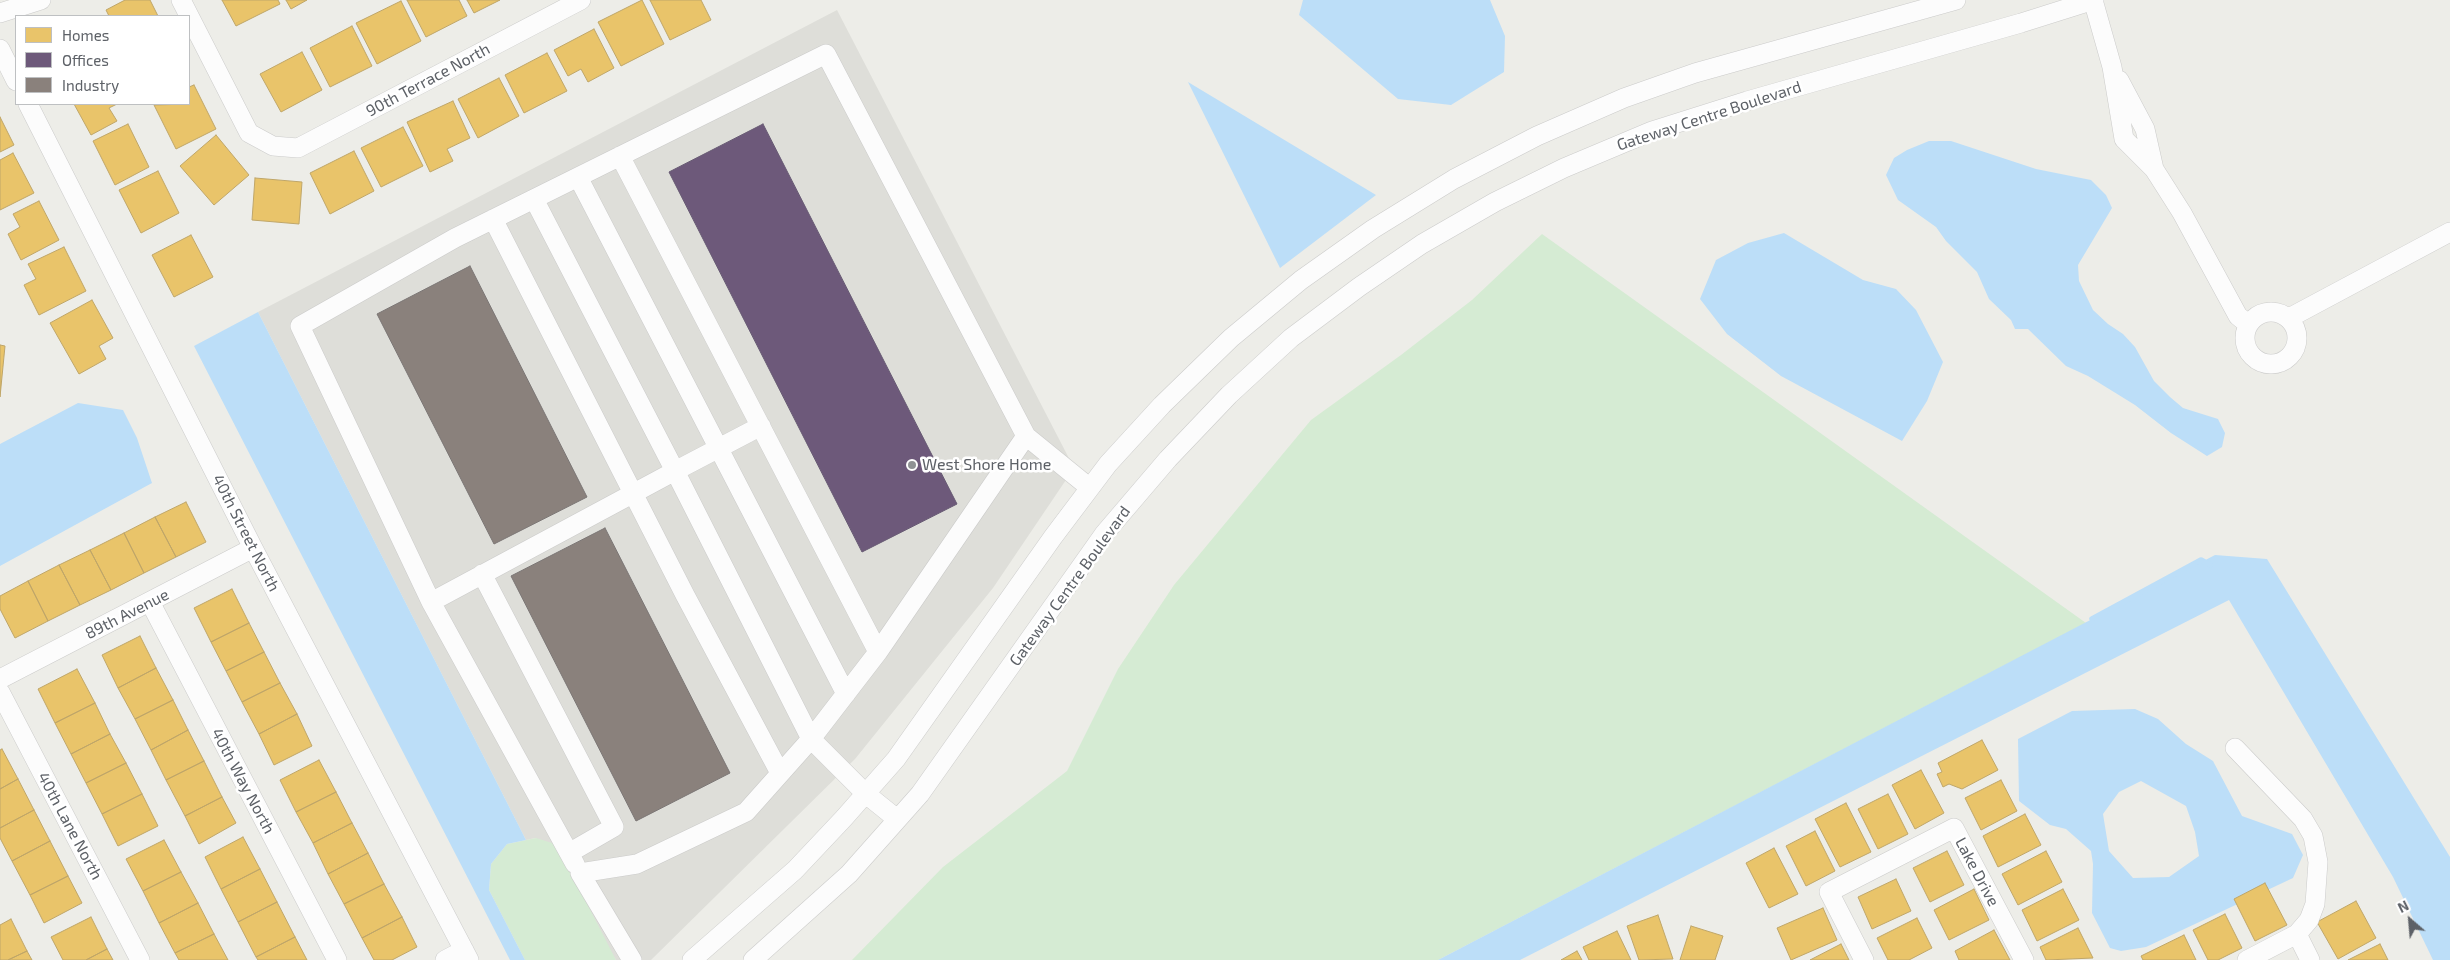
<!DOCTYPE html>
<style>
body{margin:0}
#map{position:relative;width:2450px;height:960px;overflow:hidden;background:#edede8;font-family:"Exo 2",sans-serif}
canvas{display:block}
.legend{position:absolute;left:15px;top:15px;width:175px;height:90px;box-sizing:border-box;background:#fff;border:1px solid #bec0c2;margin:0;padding:6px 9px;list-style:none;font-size:15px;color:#5d6167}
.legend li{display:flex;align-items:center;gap:10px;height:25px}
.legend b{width:25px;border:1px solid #bec0c2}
.north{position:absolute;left:2385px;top:895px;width:50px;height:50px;-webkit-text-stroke:4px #fff;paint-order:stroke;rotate:333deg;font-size:14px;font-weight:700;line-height:20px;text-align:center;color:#5d6167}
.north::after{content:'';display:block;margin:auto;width:18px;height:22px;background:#5d6167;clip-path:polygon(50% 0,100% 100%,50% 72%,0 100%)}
</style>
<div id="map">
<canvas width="2450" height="960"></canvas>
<ul class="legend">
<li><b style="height:14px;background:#e9c46a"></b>Homes</li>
<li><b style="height:14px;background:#6d597a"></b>Offices</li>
<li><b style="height:14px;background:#8a817c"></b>Industry</li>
</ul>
<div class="north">N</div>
</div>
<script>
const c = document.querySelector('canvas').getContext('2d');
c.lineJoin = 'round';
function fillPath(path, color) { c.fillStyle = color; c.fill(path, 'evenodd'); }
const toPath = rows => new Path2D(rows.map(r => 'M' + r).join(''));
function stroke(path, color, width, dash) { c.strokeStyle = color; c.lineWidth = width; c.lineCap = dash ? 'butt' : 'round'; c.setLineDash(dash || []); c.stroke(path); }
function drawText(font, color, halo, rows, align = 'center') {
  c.font = font + ' "Exo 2",sans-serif'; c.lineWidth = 5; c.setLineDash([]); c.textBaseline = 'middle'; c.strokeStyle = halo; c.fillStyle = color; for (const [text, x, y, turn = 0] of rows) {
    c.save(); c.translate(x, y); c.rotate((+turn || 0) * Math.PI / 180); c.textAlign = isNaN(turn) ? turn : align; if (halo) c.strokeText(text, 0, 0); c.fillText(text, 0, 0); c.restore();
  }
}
fillPath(toPath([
 [837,10,1074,468,993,588,855,759,651,960,616,960,536,838,526,840,258,312]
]), '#deded9');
fillPath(toPath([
 [1542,234,2086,623,1438,960,852,960,943,867,1067,771,1118,669,1174,585,1311,420,1401,355,1472,300],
 [536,838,552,843,559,849,616,960,525,960,489,890,491,864,507,844]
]), '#d5ebd3');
fillPath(toPath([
 [1303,0,1490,0,1505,36,1504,72,1451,105,1398,99,1299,15],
 [1188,82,1376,195,1280,268],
 [1929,141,1951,141,2036,169,2091,180,2106,195,2112,208,2078,265,2079,281,2093,310,2108,324,2123,334,2135,347,2154,381,2170,397,2183,408,2218,419,2225,433,2222,447,2207,456,2171,433,2135,405,2088,376,2066,366,2028,329,2015,329,2011,320,1989,299,1977,272,1946,241,1936,227,1898,200,1886,175,1894,158,1907,150],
 [1784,233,1863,280,1896,289,1916,310,1943,362,1927,401,1902,441,1781,376,1727,334,1700,299,1716,260,1748,243],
 [258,312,526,840,507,844,491,864,489,890,525,960,510,960,194,346],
 [78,403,123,410,137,438,152,483,0,566,0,444],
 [2215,555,2267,559,2450,857,2450,960,2433,960,2393,877,2229,600,1520,960,1438,960],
 [2135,709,2158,719,2186,744,2213,761,2242,816,2292,834,2303,855,2293,878,2146,947,2121,951,2110,948,2092,913,2093,864,2091,851,2066,829,2050,825,2019,801,2018,739,2072,711],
 [2141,781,2186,806,2195,832,2199,856,2169,877,2133,878,2109,851,2103,814,2119,792]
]), '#bcdef8');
const homes = toPath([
 [125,0,150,0,158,16,109,16,106,10,125,0],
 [222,0,278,0,280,4,236,26,222,0],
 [286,0,307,0,291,9,286,0],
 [407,0,459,0,467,16,426,37,407,0],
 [467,0,500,0,474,13,467,0],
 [642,0,664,44,621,66,598,22,642,0],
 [650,0,701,0,711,20,670,40,650,0],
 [401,1,421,41,377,64,356,23,401,1],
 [352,26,372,66,330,87,310,48,352,26],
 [594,29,614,68,588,82,581,69,568,76,554,50,594,29],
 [302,52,322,90,281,112,260,74,302,52],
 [547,53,567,91,524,113,505,75,547,53],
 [499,78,519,116,478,138,458,99,499,78],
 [194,85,216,129,176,149,154,105,189,104,189,87,194,85],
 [453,101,470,138,447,149,453,161,430,172,407,122,453,101],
 [74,104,117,104,109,108,117,121,91,135,74,104],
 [0,117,14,145,0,152,0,117],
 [128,124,149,167,115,185,93,141,128,124],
 [403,127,423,166,381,187,361,148,403,127],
 [216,135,249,175,214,205,180,166,216,135],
 [354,151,374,191,330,214,310,173,354,151],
 [13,153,34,193,0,210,0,160,13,153],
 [158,171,179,213,141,233,119,190,158,171],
 [255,178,302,182,299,224,252,220,255,178],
 [39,201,59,240,21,260,8,234,20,227,13,214,39,201],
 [191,235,213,277,174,297,152,255,191,235],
 [64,247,86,291,39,315,24,285,36,279,28,264,64,247],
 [92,300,113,338,99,346,106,359,79,374,50,323,92,300],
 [0,345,5,346,0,397,0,345],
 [186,502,206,542,176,557,155,517,186,502],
 [155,517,176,557,144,573,124,533,155,517],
 [124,533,144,573,111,590,90,550,124,533],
 [90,550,111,590,80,605,59,565,90,550],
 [59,565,80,605,48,621,28,581,59,565],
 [28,581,48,621,15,638,0,609,0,596,28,581],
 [232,589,249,623,211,642,194,608,232,589],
 [249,623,264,652,226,671,211,642,249,623],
 [140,636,156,668,118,688,102,655,140,636],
 [264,652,280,683,242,702,226,671,264,652],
 [156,668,173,700,135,719,118,688,156,668],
 [77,669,95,703,55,723,38,689,77,669],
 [280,683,297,714,259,734,242,702,280,683],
 [173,700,188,730,151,750,135,719,173,700],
 [95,703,110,734,71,754,55,723,95,703],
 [297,714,312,746,274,765,259,734,297,714],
 [188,730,204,761,166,780,151,750,188,730],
 [110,734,126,763,86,783,71,754,110,734],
 [1982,740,1998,770,1962,789,1949,784,1943,787,1937,774,1942,772,1938,763,1982,740],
 [2,749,18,779,0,789,0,750,2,749],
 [319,760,336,792,296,812,280,780,319,760],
 [204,761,222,797,185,816,166,780,204,761],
 [126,763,142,794,102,814,86,783,126,763],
 [1921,770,1944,813,1915,829,1892,785,1921,770],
 [18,779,34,810,0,828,0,789,18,779],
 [2001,780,2017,811,1981,830,1965,798,2001,780],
 [336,792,352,823,313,843,296,812,336,792],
 [142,794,158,826,118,846,102,814,142,794],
 [1888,794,1908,834,1878,849,1858,809,1888,794],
 [222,797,236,823,199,844,185,816,222,797],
 [1846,803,1871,852,1840,867,1815,819,1846,803],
 [34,810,50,841,12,861,0,838,0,828,34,810],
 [2025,814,2041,845,1998,867,1983,836,2025,814],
 [352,823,368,853,328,874,313,843,352,823],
 [1815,831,1835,871,1806,886,1786,846,1815,831],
 [243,837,260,869,221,889,205,857,243,837],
 [164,840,181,872,143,891,126,859,164,840],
 [50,841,68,876,30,895,12,861,50,841],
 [1774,848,1798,894,1769,908,1746,863,1774,848],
 [1947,851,1964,885,1930,902,1913,868,1947,851],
 [2046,851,2062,882,2018,905,2002,874,2046,851],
 [368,853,384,884,344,904,328,874,368,853],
 [260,869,277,902,238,922,221,889,260,869],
 [181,872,198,903,159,923,143,891,181,872],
 [68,876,82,903,44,923,30,895,68,876],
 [1896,879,1911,911,1872,929,1858,897,1896,879],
 [2265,883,2287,925,2255,941,2234,899,2265,883],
 [384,884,402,917,362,938,344,904,384,884],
 [1974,889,1989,920,1949,940,1934,910,1974,889],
 [2063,889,2079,920,2037,941,2022,910,2063,889],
 [2356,901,2376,938,2338,959,2317,922,2356,901],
 [277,902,295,937,256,957,238,922,277,902],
 [198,903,214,934,175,953,159,923,198,903],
 [1823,908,1837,940,1791,960,1777,928,1823,908],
 [2225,914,2242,948,2218,960,2208,960,2193,930,2225,914],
 [1658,915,1673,959,1639,960,1627,926,1658,915],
 [91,917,107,949,86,960,63,960,51,937,91,917],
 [402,917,417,947,392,960,374,960,362,938,402,917],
 [1917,918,1932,948,1909,960,1888,960,1877,938,1917,918],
 [11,919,27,951,8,960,0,960,0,925,11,919],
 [1691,926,1723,936,1715,960,1680,960,1691,926],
 [2078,928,2093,958,2046,960,2040,947,2078,928],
 [1994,930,2010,960,1959,960,1955,951,1994,930],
 [1617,931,1631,960,1589,960,1583,947,1617,931],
 [214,934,228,960,179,960,175,953,214,934],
 [2184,935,2196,960,2143,960,2141,956,2184,935],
 [295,937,307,960,258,960,256,957,295,937],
 [1841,944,1849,960,1810,960,1841,944],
 [2380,944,2388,960,2348,960,2380,944],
 [107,949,113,960,86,960,107,949],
 [27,951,32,960,8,960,27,951],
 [1577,951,1582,960,1561,960,1577,951]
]);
fillPath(homes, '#e9c46a');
stroke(homes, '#bfa669', 1);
const offices = toPath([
 [763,124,957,504,862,552,669,172,763,124]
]);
fillPath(offices, '#6d597a');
stroke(offices, '#685b74', 1);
const industry = toPath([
 [470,266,587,497,494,544,377,314,470,266],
 [605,528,730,773,636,821,511,576,605,528]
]);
fillPath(industry, '#8a817c');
stroke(industry, '#7c7776', 1);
stroke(toPath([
 [2092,619,2201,560,2210,565]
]), '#bcdef8', 5.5);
const minor = toPath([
 [181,0,249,133,273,146,298,148,581,0],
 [2093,0,2112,67,2124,139,2154,169,2182,213,2238,316,2248,324],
 [0,13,41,0],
 [0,49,16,81],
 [2119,80,2145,129,2154,169],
 [28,104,253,548,469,960],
 [620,156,878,652],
 [578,177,846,694],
 [534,199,675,471,761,426],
 [493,219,685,595,780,773],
 '2245 338a26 26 0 1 1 52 0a26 26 0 1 1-52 0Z',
 [2289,318,2450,232],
 [1026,436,1090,488],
 [482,574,614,827,569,853],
 [150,602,337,960],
 [431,602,575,864],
 [0,679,253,548],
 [0,692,140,960],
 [2235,748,2303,819,2313,836,2318,862,2315,904,2309,920,2297,934,2247,960],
 [2297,934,2310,960],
 [445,960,464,950],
 [632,960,580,873,637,864,746,812,811,739,878,652,1026,436,826,54,455,238,300,326,431,602,675,471,811,739,866,794,897,819],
 [692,960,795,870,844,818,896,759,1053,537,1108,464,1162,405,1231,338,1301,280,1373,229,1454,179,1537,136,1624,98,1695,73,1956,0],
 [753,960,849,874,920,794,1104,534,1168,459,1229,395,1291,338,1359,287,1422,244,1495,202,1564,168,1652,131,1747,101,2021,23,2094,0],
 [1864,960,1829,892,1954,828,2024,960]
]);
stroke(minor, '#cbcbca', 20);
stroke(minor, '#fcfcfc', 19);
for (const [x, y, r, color] of [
 [912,465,5,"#8f9294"]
]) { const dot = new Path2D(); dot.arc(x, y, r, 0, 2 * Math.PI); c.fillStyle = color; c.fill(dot); stroke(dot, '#fff', 2); }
drawText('16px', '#5d6167', '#fff', [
 ["90th Terrace North",428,80,-28],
 ["Gateway Centre Boulevard",1709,116,-18],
 ["40th Street North",246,533,63],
 ["Gateway Centre Boulevard",1070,586,-54],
 ["89th Avenue",127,614,-27],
 ["40th Way North",243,781,62],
 ["40th Lane North",70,826,62],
 ["Lake Drive",1977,872,62]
]);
drawText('16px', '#5d6167', '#fff', [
 ["West Shore Home",922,465]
], 'left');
</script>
